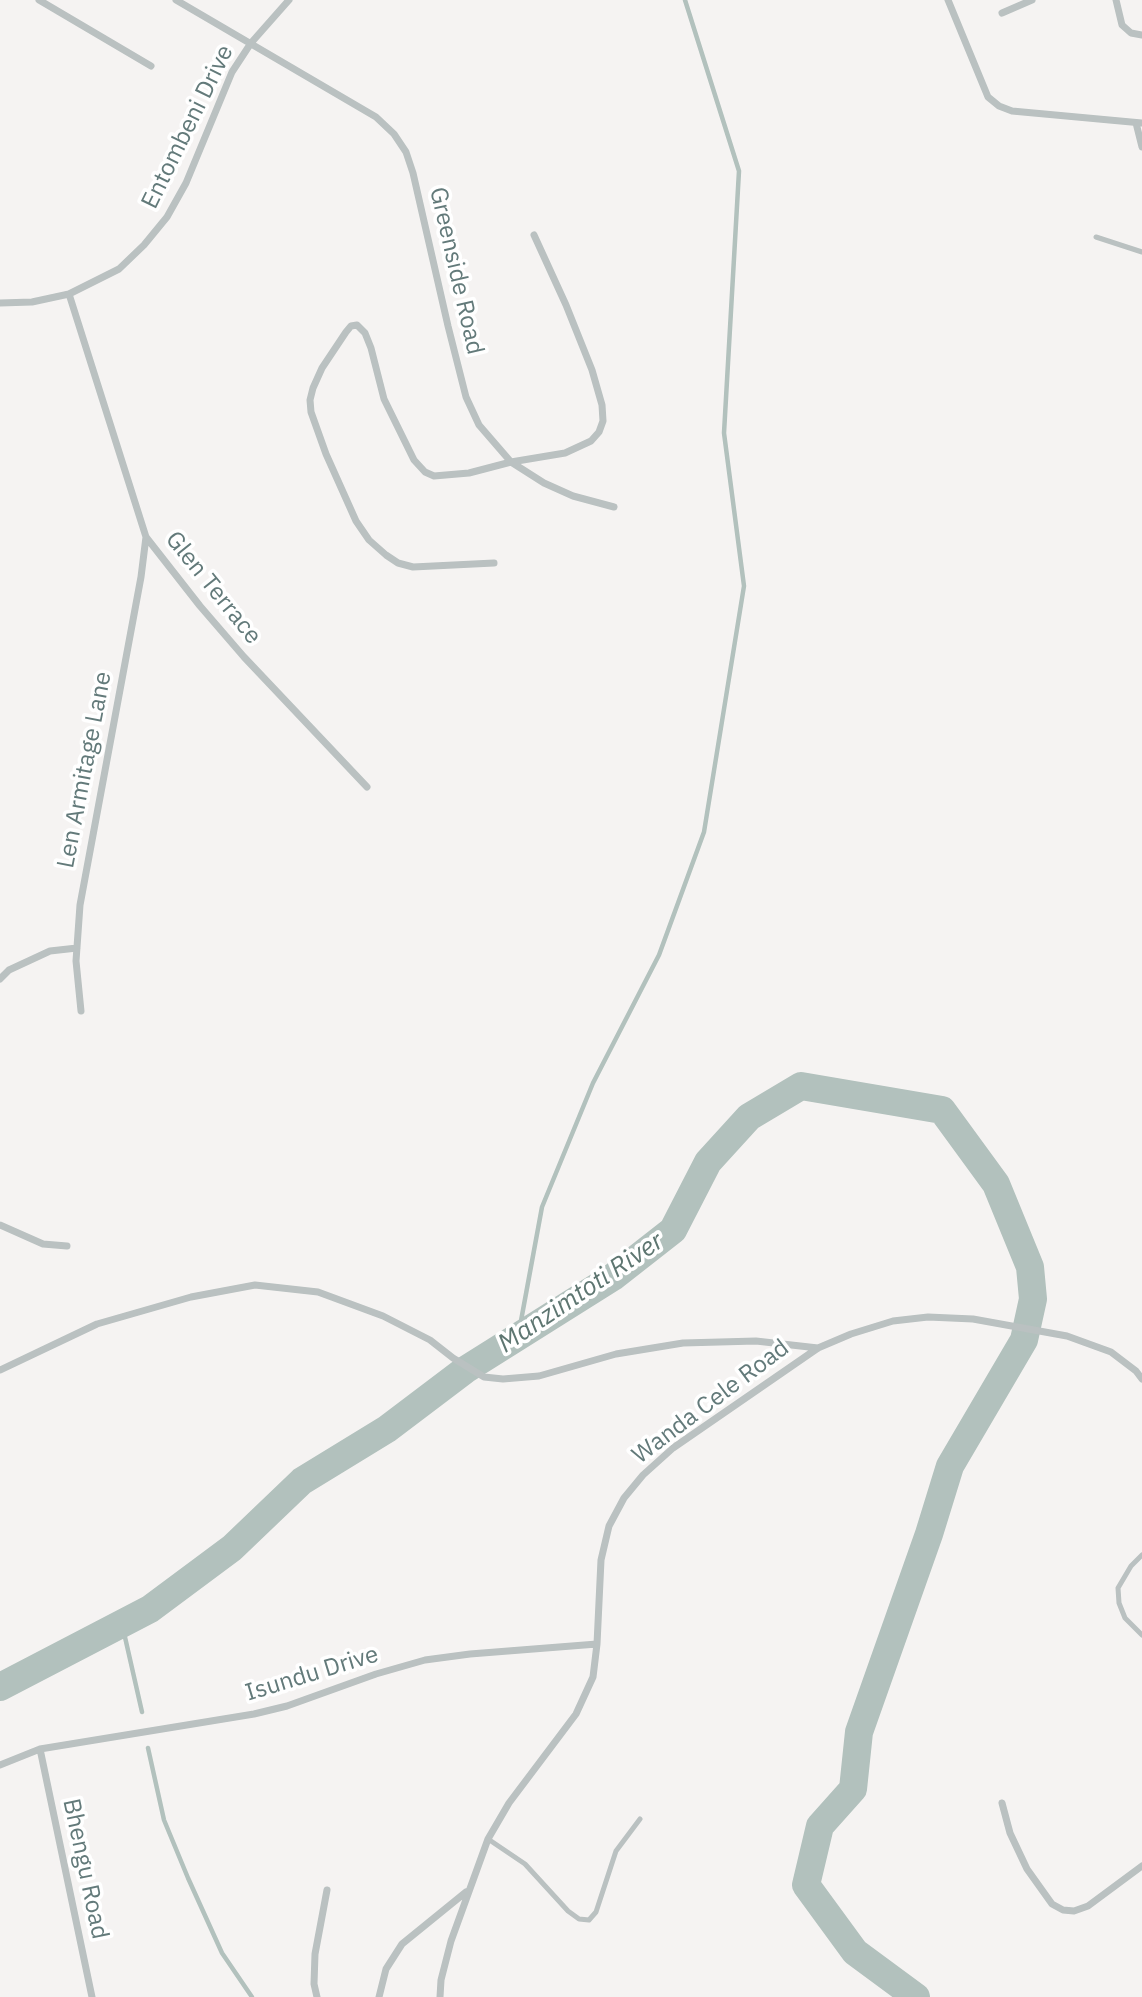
<!DOCTYPE html>
<style>
body{margin:0}
canvas{display:block;background:#f5f3f2}
</style>
<canvas width="1142" height="1997"></canvas>
<script>
const c = document.querySelector('canvas').getContext('2d');
c.lineJoin = 'round';
const toPath = rows => new Path2D(rows.map(r => 'M' + r).join(''));
function stroke(path, color, width, dash) { c.strokeStyle = color; c.lineWidth = width; c.lineCap = dash ? 'butt' : 'round'; c.setLineDash(dash || []); c.stroke(path); }
function drawText(font, color, halo, rows, align = 'center') {
  c.font = font + ' "IBM Plex Sans",sans-serif'; c.lineWidth = 7; c.setLineDash([]); c.textBaseline = 'middle'; c.strokeStyle = halo; c.fillStyle = color; for (const [text, x, y, turn = 0] of rows) {
    c.save(); c.translate(x, y); c.rotate((+turn || 0) * Math.PI / 180); c.textAlign = isNaN(turn) ? turn : align; if (halo) c.strokeText(text, 0, 0); c.fillText(text, 0, 0); c.restore();
  }
}
stroke(toPath([
 [518,1337,542,1207,593,1083,659,955,704,832,744,586,724,433,739,171,685,0],
 [122,1624,142,1712],
 [148,1748,164,1820,188,1878,222,1953,252,1997]
]), '#b2c1bd', 4.5);
stroke(toPath([
 [0,1687,150,1609,232,1548,302,1481,387,1429,465,1370,613,1277,673,1230,708,1162,749,1117,801,1086,942,1110,996,1184,1030,1267,1033,1299,1024,1340,950,1466,929,1534,859,1732,853,1789,820,1826,806,1885,855,1952,916,1997]
]), '#b2c1bd', 28);
stroke(toPath([
 [1096,237,1142,252],
 [1142,1555,1131,1566,1118,1588,1119,1603,1125,1618,1142,1635],
 [488,1839,525,1864,568,1911,579,1919,589,1920,596,1912,616,1851,640,1819]
]), '#bac1c1', 5);
stroke(toPath([
 [39,0,151,66],
 [176,0,376,117,394,134,406,152,413,173,448,326,466,397,479,425,511,462,544,483,573,496,614,507],
 [948,0,988,97,999,106,1012,111,1142,123],
 [1116,0,1122,25,1131,33,1142,35],
 [1002,13,1032,0],
 [1136,123,1142,147],
 [69,294,146,537,200,606,244,657,367,787],
 [0,303,32,302,69,294,119,269,144,245,167,217,186,183,232,72,251,43,289,0],
 [494,563,413,567,398,563,386,555,369,540,356,521,326,454,311,412,310,400,313,388,322,368,346,332,351,326,357,325,365,333,371,348,384,399,414,460,425,472,434,476,469,473,511,462,565,453,591,441,599,432,603,421,602,405,592,370,566,305,534,235],
 [0,979,9,970,50,951,77,948],
 [81,1011,76,961,80,905,141,577,146,537],
 [0,1225,43,1244,67,1246],
 [0,1370,97,1324,191,1297,255,1285,318,1292,383,1316,430,1340,453,1358,484,1377,503,1379,539,1376,616,1354,683,1343,756,1341,818,1348],
 [40,1749,92,1997],
 [0,1765,40,1749,254,1714,287,1706,376,1674,425,1660,470,1654,597,1644],
 [1002,1803,1010,1833,1027,1869,1052,1904,1063,1910,1074,1911,1088,1906,1142,1866],
 [317,1997,314,1984,315,1954,327,1890],
 [379,1997,386,1969,402,1944,466,1892],
 [440,1997,441,1980,451,1941,488,1839,509,1803,576,1714,593,1677,597,1644,601,1560,609,1526,624,1498,643,1475,673,1448,818,1348,851,1334,893,1321,928,1317,973,1319,1067,1336,1111,1352,1136,1371,1142,1379]
]), '#bac1c1', 7);
drawText('24px', '#637a7a', '#fff', [
 ["Entombeni Drive",188,127,-64],
 ["Greenside Road",456,271,77],
 ["Glen Terrace",213,588,51],
 ["Len Armitage Lane",85,770,-79],
 ["Wanda Cele Road",711,1402,-37],
 ["Isundu Drive",312,1674,-17],
 ["Bhengu Road",85,1869,78]
]);
drawText('italic 26px', '#5e7671', '#fff', [
 ["Manzimtoti River",581,1293,-34]
]);
</script>
